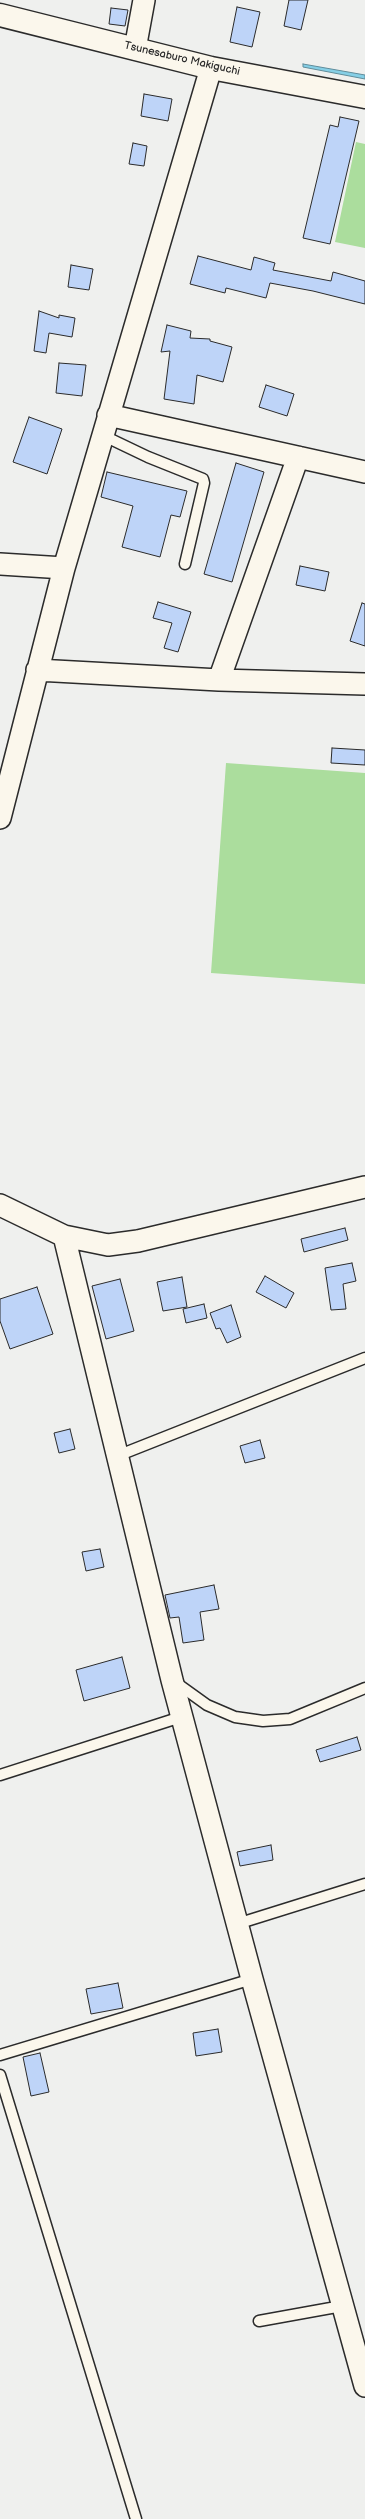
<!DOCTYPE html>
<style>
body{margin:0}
canvas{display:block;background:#eff0ee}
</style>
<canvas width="365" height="2519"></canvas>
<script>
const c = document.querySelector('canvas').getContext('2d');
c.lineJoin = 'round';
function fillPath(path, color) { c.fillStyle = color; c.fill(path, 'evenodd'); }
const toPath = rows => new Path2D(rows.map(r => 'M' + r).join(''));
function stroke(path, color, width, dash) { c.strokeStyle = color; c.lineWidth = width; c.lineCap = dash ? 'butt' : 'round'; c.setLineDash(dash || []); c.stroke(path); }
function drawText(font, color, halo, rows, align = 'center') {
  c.font = font + ' "Balsamiq Sans",sans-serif'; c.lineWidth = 3; c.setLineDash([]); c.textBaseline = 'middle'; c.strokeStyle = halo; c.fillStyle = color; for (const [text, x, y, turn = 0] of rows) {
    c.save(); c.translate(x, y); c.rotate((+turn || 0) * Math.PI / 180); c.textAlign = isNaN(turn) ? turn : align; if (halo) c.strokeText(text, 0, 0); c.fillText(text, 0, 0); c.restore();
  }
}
fillPath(toPath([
 [356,142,365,144,365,248,335,242],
 [226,763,365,773,365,984,211,973]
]), '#abdd9d');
const water = toPath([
 [303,64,365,75,365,79,303,67,303,64]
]);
fillPath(water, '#85cfe6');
stroke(water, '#618d9b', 1);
const building = toPath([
 [289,0,308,0,301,30,284,26,289,0],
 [237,7,260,12,252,47,230,42,237,7],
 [111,8,128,10,125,26,109,24,111,8],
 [144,94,172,99,168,121,141,116,144,94],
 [340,117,359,121,330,244,303,238,330,125,338,127,340,117],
 [133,143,147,146,144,166,129,164,133,143],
 [198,256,251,270,254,257,275,263,273,270,331,281,333,272,365,281,365,304,313,291,270,283,266,298,226,288,225,293,190,284,198,256],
 [71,265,93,269,89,290,68,287,71,265],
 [39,311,59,318,59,315,75,318,72,337,49,333,46,353,34,351,39,311],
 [167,325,191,331,190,338,210,339,210,341,232,347,223,382,197,375,194,404,164,399,170,351,161,352,167,325],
 [59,363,86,365,82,396,56,393,59,363],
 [266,385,294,394,287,416,259,407,266,385],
 [29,417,62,429,47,474,13,462,29,417],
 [236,463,264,472,232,582,204,574,236,463],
 [107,472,187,491,180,517,171,515,160,557,122,547,133,506,101,497,107,472],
 [300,566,329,572,325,591,296,585,300,566],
 [158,602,191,612,178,652,164,648,172,623,153,618,158,602],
 [362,603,365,604,365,646,350,641,362,603],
 [332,748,365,750,365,765,331,763,332,748],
 [345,1228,348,1240,304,1252,301,1239,345,1228],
 [352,1263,356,1281,343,1284,346,1309,331,1310,325,1268,352,1263],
 [265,1276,294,1293,286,1308,256,1292,265,1276],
 [182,1277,187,1307,163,1311,157,1282,182,1277],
 [120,1279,134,1331,106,1339,92,1286,120,1279],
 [37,1287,53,1334,10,1349,0,1321,0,1299,37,1287],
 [204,1304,207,1318,186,1323,183,1309,204,1304],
 [231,1305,241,1337,227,1343,220,1328,216,1329,210,1313,231,1305],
 [70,1429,75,1449,59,1453,54,1433,70,1429],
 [260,1440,265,1458,245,1463,240,1446,260,1440],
 [100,1549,104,1567,86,1571,82,1552,100,1549],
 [214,1585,219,1609,200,1612,204,1640,183,1643,179,1617,170,1618,165,1595,214,1585],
 [122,1657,130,1688,84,1701,76,1670,122,1657],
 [357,1737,361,1750,320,1762,316,1750,357,1737],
 [271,1845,273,1860,240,1866,237,1852,271,1845],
 [118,1983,123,2008,91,2014,86,1989,118,1983],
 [218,2029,222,2052,196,2056,193,2033,218,2029],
 [40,2053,49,2092,31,2096,23,2057,40,2053]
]);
fillPath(building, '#bed4f8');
stroke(building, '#2b2b2b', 1);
const lane = toPath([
 [102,435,148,457,203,479,204,483,185,564],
 [117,1456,365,1358],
 [175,1682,207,1705,235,1717,263,1721,290,1719,365,1688],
 [0,1775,181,1717],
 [237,1924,365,1884],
 [0,2055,252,1979],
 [0,2075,136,2519],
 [259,2321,342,2306]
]);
const street = toPath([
 [135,49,144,0],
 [108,415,365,472],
 [0,564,64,568],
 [37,670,219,680,365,684],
 [219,680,298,457],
 [0,818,64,568,211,68],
 [0,1205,64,1236,108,1245,138,1241,365,1187],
 [64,1236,172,1680,252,1979,365,2386]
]);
const secondary = toPath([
 [0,15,211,68,365,97]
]);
stroke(lane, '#2b2b2b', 13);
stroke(street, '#2b2b2b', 24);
stroke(secondary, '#2b2b2b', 25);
stroke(lane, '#fbf7ec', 10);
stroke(street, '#fbf7ec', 21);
stroke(secondary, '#fbf7ec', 22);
drawText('11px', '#2b2b2b', '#fbf7ec', [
 ["Tsunesaburo Makiguchi",182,59,13]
]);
</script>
